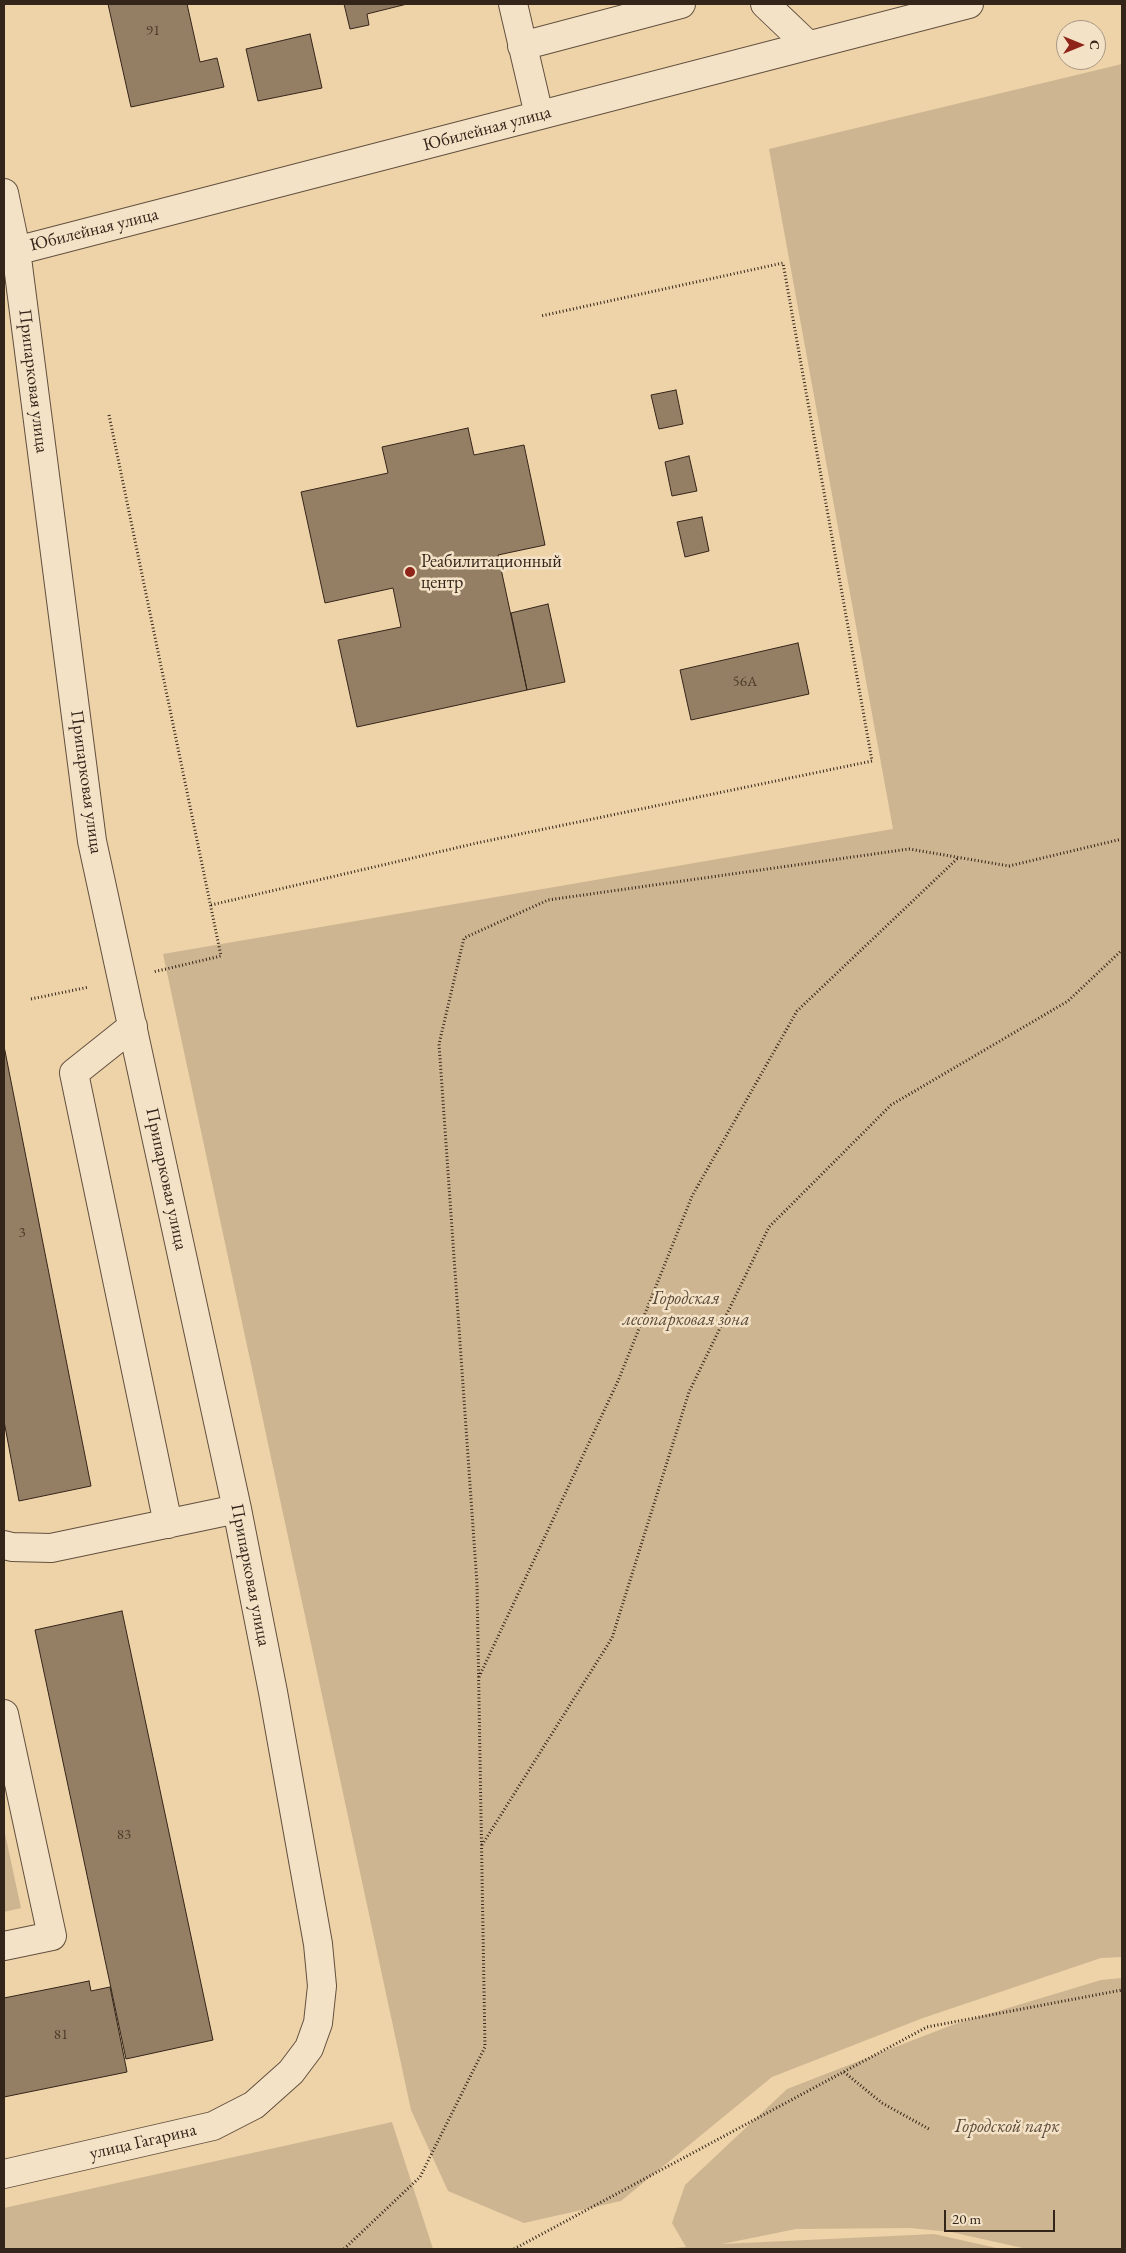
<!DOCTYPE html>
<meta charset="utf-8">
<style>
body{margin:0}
#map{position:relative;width:1126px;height:2253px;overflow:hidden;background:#eed3a9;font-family:"EB Garamond",serif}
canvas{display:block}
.frame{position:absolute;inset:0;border:5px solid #34251a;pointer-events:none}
.north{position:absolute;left:1056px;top:20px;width:50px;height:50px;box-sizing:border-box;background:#f4e2c7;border:1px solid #a79682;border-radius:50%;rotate:90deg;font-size:14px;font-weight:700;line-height:20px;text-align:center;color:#34251a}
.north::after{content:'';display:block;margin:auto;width:18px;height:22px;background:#8f2418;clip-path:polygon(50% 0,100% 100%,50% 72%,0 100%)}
.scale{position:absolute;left:944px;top:2210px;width:111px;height:22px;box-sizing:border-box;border:2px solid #34251a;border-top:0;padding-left:6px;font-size:15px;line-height:18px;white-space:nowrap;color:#34251a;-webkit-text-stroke:4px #f4e2c7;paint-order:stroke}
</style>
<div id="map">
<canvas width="1126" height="2253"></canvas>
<div class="frame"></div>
<div class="north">С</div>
<div class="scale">20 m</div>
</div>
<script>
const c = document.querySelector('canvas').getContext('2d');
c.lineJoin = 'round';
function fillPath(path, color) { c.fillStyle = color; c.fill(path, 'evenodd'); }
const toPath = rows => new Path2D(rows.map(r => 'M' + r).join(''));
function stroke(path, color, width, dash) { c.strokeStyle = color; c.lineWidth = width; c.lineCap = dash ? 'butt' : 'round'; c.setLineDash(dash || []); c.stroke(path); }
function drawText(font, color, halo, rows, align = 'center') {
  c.font = font + ' "EB Garamond",serif'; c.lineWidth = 5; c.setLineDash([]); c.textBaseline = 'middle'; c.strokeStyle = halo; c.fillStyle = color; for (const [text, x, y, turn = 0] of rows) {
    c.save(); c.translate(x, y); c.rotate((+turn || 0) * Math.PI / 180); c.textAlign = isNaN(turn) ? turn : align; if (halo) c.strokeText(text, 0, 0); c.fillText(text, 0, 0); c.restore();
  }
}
fillPath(toPath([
 [1122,64,1122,1957,1101,1958,923,2018,772,2077,621,2201,524,2223,448,2191,411,2110,163,954,893,829,769,149],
 [4,1829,21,1908,4,1912],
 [1122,1978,1122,2249,1027,2249,951,2232,910,2228,796,2229,722,2244,934,2234,1001,2249,664,2249,686,2247,672,2223,685,2185,787,2089,952,2025,1101,1980],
 [392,2122,433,2249,4,2249,4,2208]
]), '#ceb591');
const building = toPath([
 [108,4,187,4,200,62,217,58,224,87,131,107,108,4],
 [344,4,407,4,367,14,369,25,350,29,344,4],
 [310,34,322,88,258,101,246,49,310,34],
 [676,390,683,424,659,429,651,395,676,390],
 [468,428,474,455,524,445,545,545,498,555,527,690,357,727,338,640,401,627,393,588,325,603,301,492,388,473,382,447,468,428],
 [689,456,697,491,672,496,665,462,689,456],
 [702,517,709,551,685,557,677,522,702,517],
 [548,604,565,682,527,690,511,613,548,604],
 [798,643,809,694,691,720,680,670,798,643],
 [4,1046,91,1486,19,1501,4,1421,4,1046],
 [122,1611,213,2040,126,2059,35,1630,122,1611],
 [89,1981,91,1991,110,1987,127,2072,4,2097,4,1998,89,1981]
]);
fillPath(building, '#957f64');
stroke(building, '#34251a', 1);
const minor = toPath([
 [513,4,539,115],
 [765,4,808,45],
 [522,46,681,4],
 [4,193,16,250,92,841,237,1509,273,1692,318,1944,322,1986,318,2023,309,2048,291,2072,254,2105,213,2126,4,2174],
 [4,254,969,4],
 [133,1026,74,1073,168,1524],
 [4,1545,12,1547,51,1548,237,1509],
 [4,1714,52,1936,4,1946]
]);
stroke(minor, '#62503e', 30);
stroke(toPath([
 [109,415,221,956,153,972],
 [211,905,477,843,872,761,783,263,541,316],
 [31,999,89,987],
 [479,1677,618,1381,692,1196,797,1011,958,858],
 [482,1845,612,1638,689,1392,769,1227,891,1105,1068,1001,1122,950],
 [844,2072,882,2103,929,2129],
 [344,2249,420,2177,485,2047,477,1584,439,1044,464,938,548,900,909,849,1009,866,1122,839],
 [514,2249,927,2027,1122,1990]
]), '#34251a', 3, [1, 2.5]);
stroke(minor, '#f4e2c7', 28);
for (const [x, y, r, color] of [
 [410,572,6,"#8f2418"]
]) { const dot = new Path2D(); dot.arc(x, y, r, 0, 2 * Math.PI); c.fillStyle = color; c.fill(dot); stroke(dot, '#f4e2c7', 2); }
drawText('15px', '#4c3c2c', null, [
 ["91",153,31],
 ["56А",745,682],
 ["3",22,1233],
 ["83",124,1835],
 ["81",61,2035]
]);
drawText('18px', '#34251a', '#f4e2c7', [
 ["Юбилейная улица",487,129,-15],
 ["Юбилейная улица",94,230,-14],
 ["Припарковая улица",33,381,83],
 ["Припарковая улица",86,782,82],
 ["Припарковая улица",166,1179,78],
 ["Припарковая улица",250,1575,79],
 ["улица Гагарина",143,2142,-13]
]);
drawText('18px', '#34251a', '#f4e2c7', [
 ["Реабилитационный",421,562],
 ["центр",421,583]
], 'left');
drawText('italic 18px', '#5a4938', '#f4e2c7', [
 ["Городская",686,1299],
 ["лесопарковая зона",686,1320],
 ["Городской парк",1007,2127]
]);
</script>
